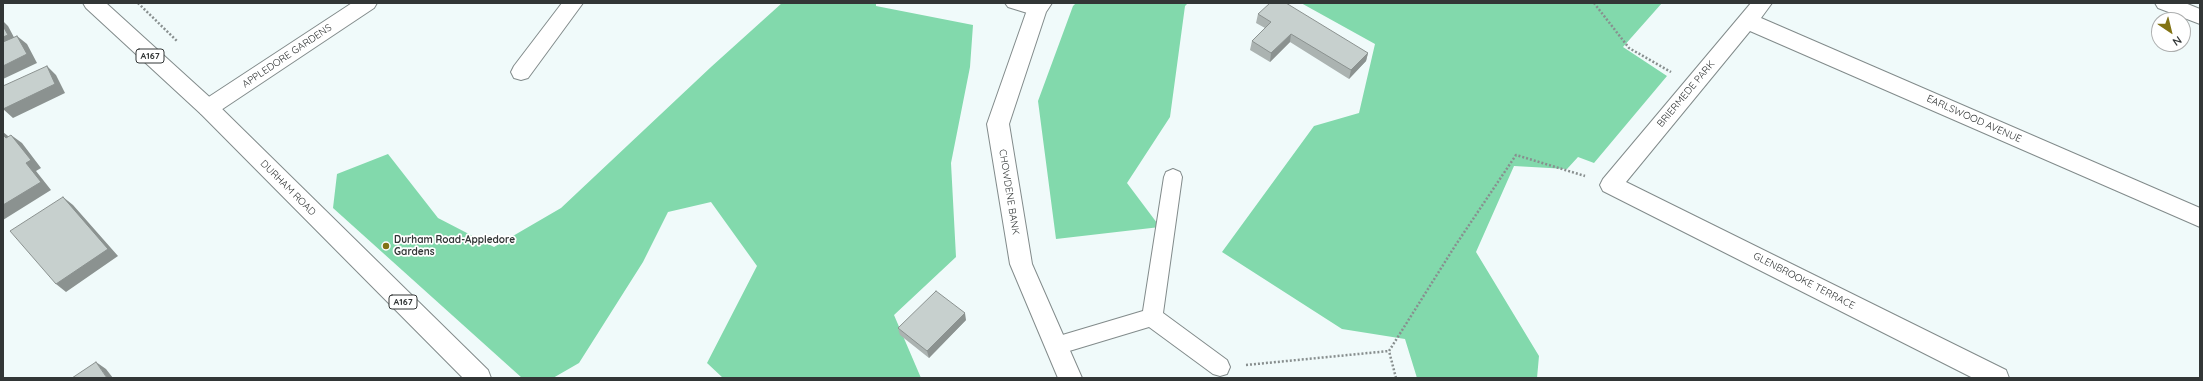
<!DOCTYPE html>
<style>
body{margin:0}
#map{position:relative;width:2203px;height:381px;overflow:hidden;background:#f0fafa;font-family:Quicksand,sans-serif}
canvas{display:block}
.frame{position:absolute;inset:0;border:4px solid #323636;pointer-events:none}
.north{position:absolute;left:2151px;top:12px;width:40px;height:40px;box-sizing:border-box;background:#fff;border:1px solid #adafaf;border-radius:50%;rotate:145deg;font-size:11px;font-weight:700;line-height:16px;text-align:center;color:#323636}
.north::after{content:'';display:block;margin:auto;width:14px;height:18px;background:#827314;clip-path:polygon(50% 0,100% 100%,50% 72%,0 100%)}
</style>
<div id="map">
<canvas width="2203" height="381"></canvas>
<div class="frame"></div>
<div class="north">N</div>
</div>
<script>
const c = document.querySelector('canvas').getContext('2d');
c.lineJoin = 'round';
function fillPath(path, color) { c.fillStyle = color; c.fill(path, 'evenodd'); }
const toPath = rows => new Path2D(rows.map(r => 'M' + r).join(''));
function stroke(path, color, width, dash) { c.strokeStyle = color; c.lineWidth = width; c.lineCap = dash ? 'butt' : 'round'; c.setLineDash(dash || []); c.stroke(path); }
function drawText(font, color, halo, rows, align = 'center') {
  c.font = font + ' Quicksand,sans-serif'; c.lineWidth = 3.5; c.setLineDash([]); c.textBaseline = 'middle'; c.strokeStyle = halo; c.fillStyle = color; for (const [text, x, y, turn = 0] of rows) {
    c.save(); c.translate(x, y); c.rotate((+turn || 0) * Math.PI / 180); c.textAlign = isNaN(turn) ? turn : align; if (halo) c.strokeText(text, 0, 0); c.fillText(text, 0, 0); c.restore();
  }
}
fillPath(toPath([
 [782,3,876,3,876,6,973,25,970,67,951,163,956,257,894,315,921,378,723,378,707,363,757,266,711,202,668,212,643,262,579,363,553,378,522,378,333,208,337,174,388,154,438,218,494,247,561,208,711,67],
 [1076,3,1188,3,1185,6,1170,117,1127,183,1160,227,1056,239,1038,101,1073,6],
 [1301,3,1662,3,1623,47,1667,76,1594,163,1578,157,1567,169,1514,166,1476,252,1539,356,1537,378,1417,378,1405,339,1342,329,1222,252,1314,126,1359,113,1375,44]
]), '#82d9ac');
const lane = toPath([
 [1005,3,1035,3,1043,5,1046,10,1043,15,1037,16,1008,7,1005,3],
 [1173,169,1180,172,1182,177,1163,313,1227,360,1230,367,1227,374,1220,376,1213,374,1149,327,1056,355,1049,353,1046,346,1049,339,1143,311,1164,177,1166,172,1173,169]
]);
const street = toPath([
 [352,3,377,3,374,8,215,114,208,116,201,114,198,108,201,102,352,3],
 [562,3,583,3,528,78,521,80,514,78,511,72,514,66,562,3],
 [1751,3,1772,3,1761,18,2200,208,2200,227,1750,31,1626,182,2006,370,2009,378,1973,378,1603,191,1600,185,1603,179,1751,3],
 [2155,3,2185,3,2200,9,2200,24,2158,8,2155,3]
]);
const secondary = toPath([
 [1031,3,1052,3,1046,12,1009,124,1032,264,1082,378,1058,378,1010,264,987,124,1027,10,1031,3]
]);
const primary = toPath([
 [83,3,106,3,215,102,488,370,491,378,463,378,201,114,86,8,83,3]
]);
stroke(lane, '#828b8b', 2);
stroke(street, '#828b8b', 2);
stroke(secondary, '#828b8b', 2);
stroke(primary, '#828b8b', 2);
stroke(toPath([
 [138,3,178,42],
 [1594,3,1629,48,1671,72],
 [1246,365,1389,351],
 [1396,378,1389,351,1455,246,1516,155,1585,176]
]), '#888f8f', 2.5, [2, 2]);
fillPath(lane, '#fff');
fillPath(street, '#fff');
fillPath(secondary, '#fff');
fillPath(primary, '#fff');
fillPath(toPath([
 [1258,14,1368,53,1366,61,1349,79,1290,42,1270,62,1250,50,1252,41,1265,28,1256,23],
 [966,320,929,358,900,335,898,328]
]), '#abb3b1');
fillPath(toPath([
 [3,21,8,26,17,43,3,50],
 [1291,34,1290,42,1270,62,1271,53],
 [17,36,27,44,37,63,3,79,3,66],
 [1368,53,1366,61,1349,79,1351,70],
 [47,66,56,75,65,93,13,118,3,109],
 [3,132,8,136,16,147,6,138,3,135],
 [11,135,22,143,41,168,36,171,51,190,3,220,3,205,26,163],
 [63,197,73,205,118,256,66,292,56,284],
 [965,313,966,320,929,358,927,351],
 [96,362,106,369,113,378,107,378]
]), '#8b9290');
const building = toPath([
 [1270,3,1286,3,1368,53,1351,70,1291,34,1271,53,1252,41,1271,22,1258,14,1270,3],
 [3,26,8,35,3,37,3,26],
 [17,36,27,54,3,66,3,42,17,36],
 [47,66,55,84,3,109,3,86,47,66],
 [3,135,6,138,11,135,31,160,26,163,41,182,3,205,3,135],
 [63,197,108,249,56,284,10,231,63,197],
 [936,291,965,313,927,351,898,328,936,291],
 [96,362,107,378,72,378,96,362]
]);
fillPath(building, '#c7d0ce');
stroke(building, '#8b9290', 1);
for (const [x, y, r, color] of [
 [386,246,4,"#827314"]
]) { const dot = new Path2D(); dot.arc(x, y, r, 0, 2 * Math.PI); c.fillStyle = color; c.fill(dot); stroke(dot, '#fff', 1.5); }
for (const [x, y, w] of [
 [150,56,28],
 [403,302,28]
]) { const box = new Path2D(); box.roundRect(x - w / 2, y - 7, w, 14, 3); c.fillStyle = '#fff'; c.fill(box); stroke(box, '#323636', 1); }
drawText('bold 9px', '#323636', null, [
 ["A167",150,56],
 ["A167",403,302]
]);
drawText('10px', '#323636', '#fff', [
 ["APPLEDORE GARDENS",287,56,-34],
 ["BRIERMEDE PARK",1686,94,-50],
 ["EARLSWOOD AVENUE",1974,119,24],
 ["DURHAM ROAD",288,188,45],
 ["CHOWDENE BANK",1009,192,81],
 ["GLENBROOKE TERRACE",1804,281,27]
]);
drawText('bold 10px', '#323636', '#fff', [
 ["Durham Road-Appledore",394,240],
 ["Gardens",394,252]
], 'left');
</script>
